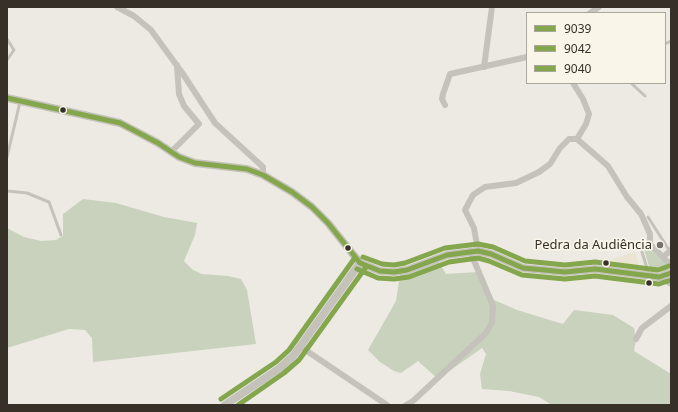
<!DOCTYPE html>
<meta charset="utf-8">
<style>
body{margin:0}
#map{position:relative;width:678px;height:412px;overflow:hidden;background:#eceae2;font-family:"Noto Sans",sans-serif}
canvas{display:block}
.frame{position:absolute;inset:0;border:8px solid #363029;pointer-events:none}
.legend{position:absolute;left:526px;top:12px;width:140px;height:72px;box-sizing:border-box;background:#f9f5e9;border:1px solid #aba69c;margin:0;padding:5px 7px;list-style:none;font-size:12px;color:#363029}
.legend li{display:flex;align-items:center;gap:8px;height:20px}
.legend b{width:20px;border:1px solid #aba69c}
</style>
<div id="map">
<canvas width="678" height="412"></canvas>
<div class="frame"></div>
<ul class="legend">
<li><b style="height:5px;background:#84a64c"></b>9039</li>
<li><b style="height:5px;background:#84a64c"></b>9042</li>
<li><b style="height:5px;background:#84a64c"></b>9040</li>
</ul>
</div>
<script>
const c = document.querySelector('canvas').getContext('2d');
c.lineJoin = 'round';
function fillPath(path, color) { c.fillStyle = color; c.fill(path, 'evenodd'); }
const toPath = rows => new Path2D(rows.map(r => 'M' + r).join(''));
function stroke(path, color, width, dash) { c.strokeStyle = color; c.lineWidth = width; c.lineCap = dash ? 'butt' : 'round'; c.setLineDash(dash || []); c.stroke(path); }
function drawText(font, color, halo, rows, align = 'center') {
  c.font = font + ' "Noto Sans",sans-serif'; c.lineWidth = 3.5; c.setLineDash([]); c.textBaseline = 'middle'; c.strokeStyle = halo; c.fillStyle = color; for (const [text, x, y, turn = 0] of rows) {
    c.save(); c.translate(x, y); c.rotate((+turn || 0) * Math.PI / 180); c.textAlign = isNaN(turn) ? turn : align; if (halo) c.strokeText(text, 0, 0); c.fillText(text, 0, 0); c.restore();
  }
}
fillPath(toPath([
 [83,199,116,203,164,217,197,223,195,235,184,261,193,270,202,274,228,276,241,279,247,290,256,344,93,362,92,338,85,330,69,329,7,348,7,228,24,237,41,241,56,240,63,236,63,214],
 [647,240,669,267,668,271,651,273,644,249],
 [438,261,446,274,478,272,494,300,517,310,563,324,574,310,613,315,634,328,636,340,634,351,671,374,671,405,552,405,539,397,509,391,482,389,480,374,486,354,482,348,438,379,418,361,401,373,394,371,380,362,368,350,396,301,400,275]
]), '#c9d2bd');
fillPath(toPath([
 [635,252,642,275,618,272,613,259]
]), '#eae5d2');
stroke(toPath([
 [7,9,9,7],
 [654,268,658,265]
]), '#bebbb3', 1, [2, 2]);
stroke(toPath([
 [7,39,14,50,7,60],
 [665,44,671,41],
 [631,83,645,96],
 [7,157,20,102],
 [7,191,27,193,49,202,61,235],
 [648,217,669,250],
 [642,252,649,275]
]), '#c5c2bb', 3);
stroke(toPath([
 [117,7,134,16,151,30,183,74,215,123,263,167,263,175],
 [590,13,599,7],
 [484,67,492,7],
 [573,83,583,99,589,114,586,124,577,139],
 [445,105,442,99,443,94,450,74,527,57],
 [577,139,608,166,627,197,641,214,650,234,650,244,671,265],
 [171,152,199,124,184,106,179,94,177,65],
 [478,251,474,228,465,210,473,195,485,187,516,183,539,172,550,164,560,148,569,139,577,139],
 [663,257,671,250],
 [659,277,671,284],
 [636,339,642,328,671,306],
 [301,347,387,405],
 [406,405,413,401,486,333,492,322,493,306,470,251]
]), '#c5c2bb', 6);
stroke(toPath([
 [7,98,120,123,158,143,179,157,195,163,247,169,263,175,292,192,312,207,328,223,360,263,380,271,394,272,407,270,447,255,478,251,491,254,523,268,565,272,595,269,659,277,671,273],
 [225,405,280,368,294,355,360,263]
]), '#c5c2bb', 8);
stroke(toPath([
 [7,98,120,123,158,143,179,157,195,163,247,169,263,175,292,192,312,207,328,223,360,263,380,271,394,272,407,270,447,255,478,251,491,254,523,268,565,272,595,269,659,277,671,273]
]), '#84a64c', 5);
stroke(toPath([
 [357,269,378,278,394,279,409,277,449,262,478,258,489,261,522,275,565,279,595,276,659,284,671,280],
 [238,405,284,373,299,360,366,267]
]), '#84a64c', 5);
stroke(toPath([
 [363,257,382,264,394,265,405,263,445,248,478,244,493,247,525,261,565,265,595,262,658,270,669,266],
 [221,399,276,362,289,350,354,259]
]), '#84a64c', 5);
for (const [x, y, r, color] of [
 [63,110,3.5,"#363029"],
 [660,245,4,"#76716a"],
 [348,248,3.5,"#363029"],
 [606,263,3.5,"#363029"],
 [649,283,3.5,"#363029"]
]) { const dot = new Path2D(); dot.arc(x, y, r, 0, 2 * Math.PI); c.fillStyle = color; c.fill(dot); stroke(dot, '#f9f5e9', 1.5); }
drawText('13px', '#363029', '#f9f5e9', [
 ["Pedra da Audiência",652,245]
], 'right');
</script>
